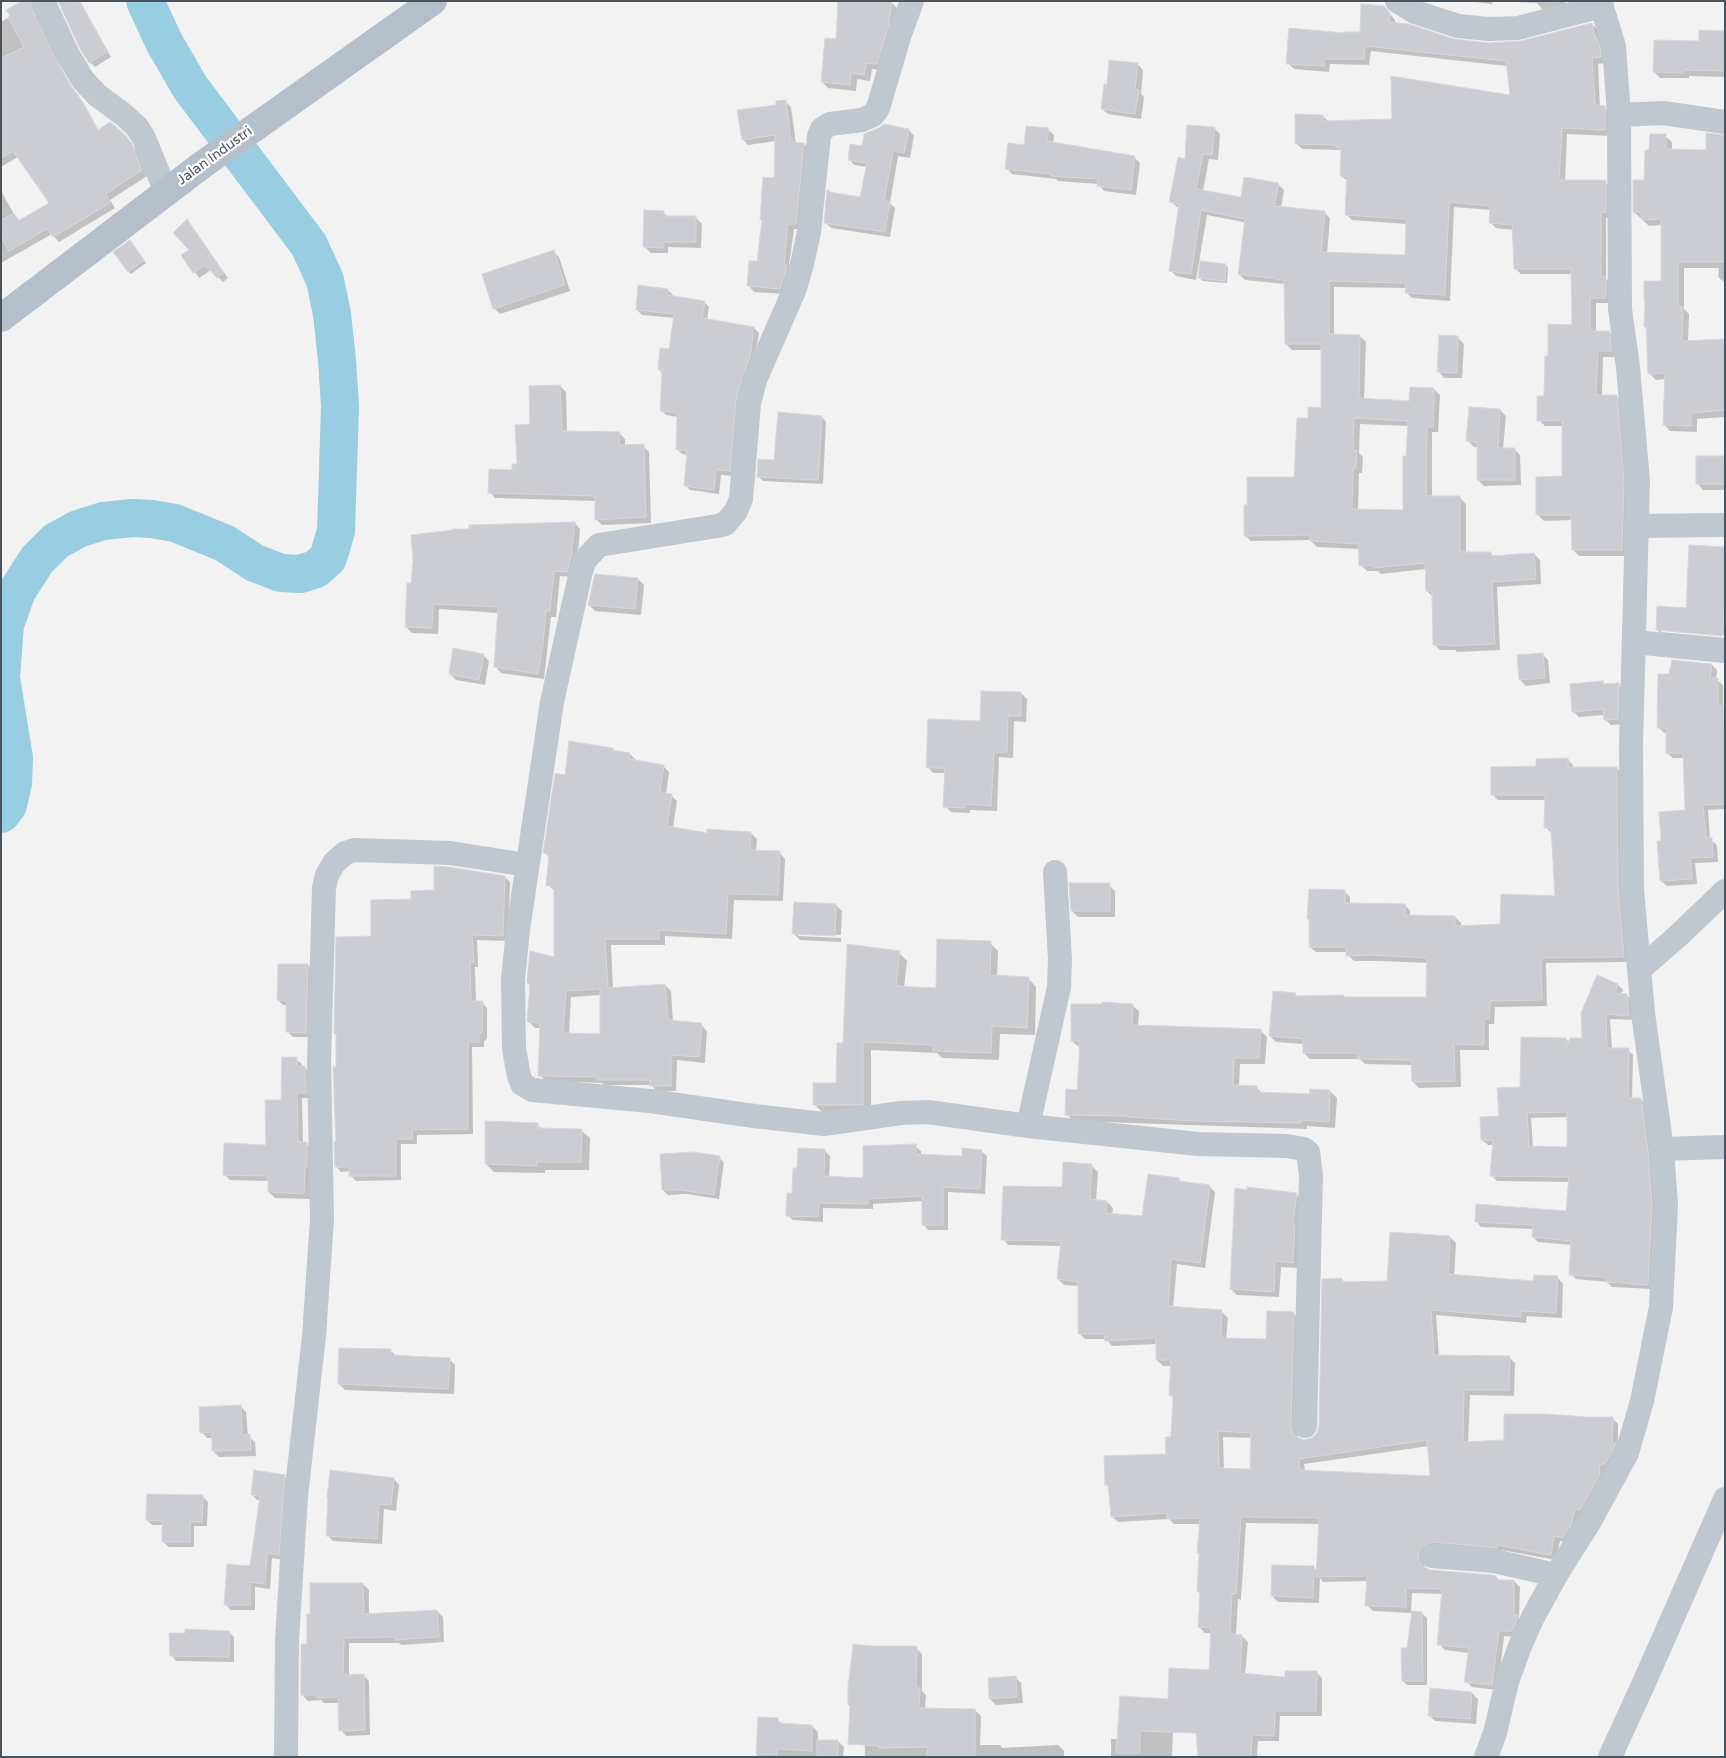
<!DOCTYPE html>
<style>
body{margin:0}
#map{position:relative;width:1726px;height:1758px;overflow:hidden;background:#f3f2f2;font-family:"Varela Round",sans-serif}
canvas{display:block}
.frame{position:absolute;inset:0;border:2px solid #4b535d;pointer-events:none}
</style>
<div id="map">
<canvas width="1726" height="1758"></canvas>
<div class="frame"></div>
</div>
<script>
const c = document.querySelector('canvas').getContext('2d');
c.lineJoin = 'round';
function fillPath(path, color) { c.fillStyle = color; c.fill(path, 'evenodd'); }
const toPath = rows => new Path2D(rows.map(r => 'M' + r).join(''));
function stroke(path, color, width, dash) { c.strokeStyle = color; c.lineWidth = width; c.lineCap = dash ? 'butt' : 'round'; c.setLineDash(dash || []); c.stroke(path); }
function drawText(font, color, halo, rows, align = 'center') {
  c.font = font + ' "Varela Round",sans-serif'; c.lineWidth = 4.5; c.setLineDash([]); c.textBaseline = 'middle'; c.strokeStyle = halo; c.fillStyle = color; for (const [text, x, y, turn = 0] of rows) {
    c.save(); c.translate(x, y); c.rotate((+turn || 0) * Math.PI / 180); c.textAlign = isNaN(turn) ? turn : align; if (halo) c.strokeText(text, 0, 0); c.fillText(text, 0, 0); c.restore();
  }
}
fillPath(toPath([
 [24,1,34,1,36,3,36,13,61,68,76,94,83,102,99,131,126,137,137,151,147,176,110,200,115,208,59,242,52,234,1,263,1,191,14,214,20,221,51,204,18,157,1,167,1,22,11,16],
 [60,1,80,1,111,57,95,67,90,62],
 [838,1,879,1,892,3,898,9,883,70,872,69,870,81,857,79,856,91,828,88,822,82,837,40,839,3],
 [1468,1,1565,1,1566,7,1543,10,1537,3,1493,1,1492,4],
 [1384,7,1395,20,1395,24,1454,40,1488,44,1522,43,1592,24,1598,30,1606,63,1598,64,1600,107,1604,107,1610,113,1611,136,1567,134,1565,182,1605,182,1611,188,1611,218,1606,218,1606,279,1612,284,1612,303,1596,303,1596,332,1609,332,1615,338,1617,357,1603,357,1602,396,1616,396,1622,402,1630,488,1628,556,1579,556,1573,550,1572,520,1544,521,1538,515,1563,478,1563,426,1545,426,1539,420,1545,397,1549,357,1573,326,1572,274,1521,274,1515,268,1514,230,1496,228,1490,222,1491,210,1454,207,1450,301,1412,298,1406,292,1407,288,1334,287,1334,336,1360,336,1366,342,1364,400,1410,402,1434,389,1440,395,1438,432,1432,432,1432,498,1460,498,1466,504,1466,554,1491,553,1494,557,1534,554,1540,560,1541,584,1497,587,1500,650,1457,652,1455,650,1440,650,1434,644,1433,597,1427,591,1426,569,1381,574,1378,571,1367,571,1361,565,1359,549,1317,547,1310,540,1251,541,1245,535,1295,479,1309,419,1322,409,1322,350,1292,350,1286,344,1285,284,1245,280,1239,274,1245,224,1243,222,1207,215,1196,280,1176,276,1170,270,1180,208,1177,207,1171,201,1186,160,1214,128,1220,134,1218,160,1209,159,1203,191,1242,199,1278,184,1284,190,1281,208,1324,212,1330,218,1327,254,1406,256,1408,224,1352,220,1346,214,1347,181,1341,175,1342,152,1340,150,1302,149,1296,143,1323,116,1329,122,1394,120,1511,96,1507,66,1371,51,1369,65,1330,64,1329,72,1294,69,1288,63,1345,34,1361,33],
 [1360,424,1409,426,1404,512,1358,510,1359,473,1362,473,1363,457,1359,453],
 [1725,32,1725,77,1689,76,1689,78,1660,78,1654,72],
 [1137,64,1143,70,1141,94,1144,97,1141,119,1108,114,1102,109,1108,86],
 [785,101,791,107,796,144,804,144,810,150,801,229,794,229,785,294,754,292,749,286,758,262,763,221,761,219,775,179,776,141,748,145,743,139,777,106],
 [884,125,909,130,914,136,910,158,898,156,890,203,895,208,890,237,831,228,825,222,828,191,831,194,861,198,867,167,854,165,849,159],
 [1048,129,1054,135,1053,144,1134,157,1140,163,1136,195,1104,191,1098,184,1058,181,1056,179,1012,174,1007,168,1025,146],
 [1665,136,1672,142,1672,151,1708,151,1725,136,1725,283,1718,277,1719,268,1684,268,1684,309,1689,314,1688,342,1725,383,1725,417,1697,419,1697,432,1670,431,1664,424,1666,379,1656,380,1649,373,1647,328,1646,327,1662,282,1662,225,1649,226,1634,212,1645,182,1651,152],
 [663,212,668,217,696,218,702,224,701,248,668,247,668,253,651,253,645,247],
 [187,221,228,278,223,282,211,270,199,278,183,255,191,250],
 [132,244,146,263,131,274,128,271],
 [553,251,559,257,570,291,500,314,494,308],
 [1226,265,1228,268,1227,283,1202,281,1200,278],
 [668,290,673,295,672,297,704,302,709,307,707,320,754,328,759,333,734,476,721,475,719,494,690,490,685,485,687,455,682,454,677,449,678,417,666,415,661,410,663,374,659,370,670,351,675,318,642,315,637,310],
 [1458,338,1464,344,1462,378,1444,378,1439,372],
 [560,386,566,392,567,432,619,433,625,439,625,446,643,446,649,452,651,523,602,525,596,519,596,501,495,498,490,492,518,465,531,425],
 [1500,410,1506,416,1503,449,1514,449,1520,455,1521,485,1484,486,1478,480,1478,447,1474,447,1468,441],
 [822,417,826,422,823,484,763,481,758,476],
 [1725,457,1725,490,1703,490,1698,484],
 [575,523,580,529,577,564,573,577,560,576,556,617,551,617,544,679,501,673,495,666,499,613,439,609,438,634,412,633,406,627,412,584],
 [1725,548,1725,635,1661,630,1661,632,1725,638,1725,641,1663,636,1657,630,1688,610],
 [638,579,644,585,641,615,595,611,589,605],
 [1542,654,1548,660,1550,683,1526,686,1520,680],
 [483,655,489,661,485,685,456,680,450,674],
 [1712,665,1717,670,1716,679,1723,685,1723,706,1725,706,1725,809,1708,810,1710,839,1717,845,1718,862,1695,863,1697,884,1667,886,1661,881,1662,842,1686,811,1684,758,1673,758,1667,753,1667,733,1664,733,1658,727,1670,676],
 [1602,683,1605,686,1618,684,1624,690,1623,724,1611,725,1605,719,1604,715,1579,717,1573,711],
 [1021,693,1027,699,1026,722,1014,721,1013,758,999,757,997,811,970,810,970,813,951,812,945,806,946,773,933,773,928,767,981,722],
 [613,749,615,751,630,754,636,760,663,766,669,772,666,794,671,795,677,801,673,828,708,834,751,833,757,839,756,852,779,852,785,859,783,901,734,900,732,939,665,936,665,945,611,945,613,989,665,985,671,991,673,1022,701,1025,707,1031,705,1063,677,1060,676,1091,657,1091,651,1085,604,1085,602,1083,546,1081,540,1075,541,1028,535,1028,529,1022,531,986,528,983,555,958,555,891,548,885,550,858,545,853,566,776],
 [602,995,601,1036,569,1035,571,997],
 [1567,759,1573,765,1573,768,1617,768,1622,774,1629,962,1546,963,1547,1006,1495,1007,1494,1024,1489,1024,1489,1050,1460,1050,1461,1087,1419,1088,1413,1082,1413,1065,1365,1064,1360,1059,1310,1059,1304,1053,1304,1044,1276,1042,1270,1036,1295,994,1299,998,1427,999,1428,963,1379,961,1354,961,1348,955,1348,952,1316,952,1310,947,1311,921,1308,919,1344,891,1350,897,1350,904,1405,905,1410,911,1410,917,1455,917,1461,923,1461,927,1501,926,1556,897,1552,834,1546,827,1546,800,1498,800,1492,794,1537,767],
 [505,877,510,882,508,941,477,940,478,967,475,967,476,1002,482,1002,487,1008,487,1038,484,1042,484,1047,472,1047,473,1134,417,1135,417,1144,401,1144,401,1180,356,1181,351,1176,351,1171,341,1172,336,1166,338,1143,337,1036,335,1033,373,938,412,901,435,892],
 [1109,885,1115,891,1115,917,1078,917,1072,911],
 [836,905,842,911,841,935,798,933,798,936,841,938,841,942,800,940,794,934],
 [990,943,998,951,997,977,1028,978,1036,987,1035,1035,1000,1034,999,1060,942,1058,937,1053,871,1050,871,1112,822,1112,814,1104,837,1085,844,1044,899,953,907,961,904,988,937,990],
 [308,965,313,971,311,1037,293,1037,288,1032,287,1005,283,1005,278,1000],
 [1618,985,1623,990,1621,994,1627,995,1632,1000,1634,1020,1610,1019,1612,1049,1628,1050,1633,1055,1632,1099,1640,1099,1646,1104,1657,1211,1653,1289,1612,1287,1607,1282,1576,1279,1571,1274,1572,1245,1538,1242,1533,1237,1534,1229,1481,1227,1476,1221,1567,1212,1570,1182,1497,1181,1492,1176,1494,1145,1488,1145,1482,1140,1521,1088,1566,1039,1570,1043,1584,1039],
 [1568,1117,1568,1148,1533,1148,1531,1118],
 [1132,1005,1139,1011,1138,1026,1260,1030,1267,1037,1265,1064,1240,1064,1239,1087,1257,1088,1262,1093,1311,1095,1330,1091,1337,1098,1335,1128,1307,1126,1307,1129,1073,1121,1067,1114,1078,1091,1081,1047,1079,1047,1072,1041],
 [296,1059,302,1064,302,1068,305,1068,311,1074,311,1098,302,1098,303,1144,306,1143,312,1149,310,1199,275,1198,269,1192,269,1181,230,1180,224,1174,267,1146],
 [537,1124,543,1130,581,1130,590,1138,589,1170,545,1170,545,1173,494,1172,486,1164],
 [915,1146,921,1151,921,1155,963,1158,981,1151,987,1156,985,1194,948,1192,948,1230,928,1230,923,1224,923,1201,873,1204,873,1209,823,1208,823,1222,793,1220,787,1215,798,1169,824,1150,830,1156,829,1178,865,1179],
 [719,1158,724,1162,719,1199,687,1194,668,1195,663,1190],
 [1092,1166,1098,1172,1096,1201,1107,1202,1113,1208,1112,1215,1143,1217,1179,1179,1182,1183,1209,1186,1215,1192,1205,1268,1177,1264,1173,1308,1222,1312,1228,1318,1226,1340,1268,1341,1293,1313,1299,1319,1297,1432,1298,1439,1304,1441,1313,1439,1318,1433,1342,1279,1345,1283,1388,1282,1450,1237,1456,1243,1454,1276,1535,1282,1558,1278,1563,1284,1562,1318,1527,1316,1526,1323,1436,1315,1439,1356,1509,1357,1515,1363,1514,1396,1470,1395,1468,1443,1505,1442,1586,1418,1612,1418,1618,1424,1618,1446,1569,1543,1560,1541,1556,1560,1502,1550,1502,1553,1424,1561,1425,1569,1430,1571,1496,1577,1500,1581,1514,1581,1520,1587,1519,1618,1523,1622,1517,1637,1504,1636,1498,1690,1472,1687,1466,1681,1469,1653,1445,1650,1439,1644,1443,1594,1412,1593,1411,1612,1422,1613,1427,1618,1427,1685,1407,1685,1403,1681,1413,1613,1373,1611,1367,1605,1368,1581,1323,1582,1320,1578,1319,1603,1278,1602,1272,1596,1314,1568,1318,1572,1320,1524,1246,1523,1241,1600,1238,1599,1236,1635,1242,1636,1248,1642,1245,1675,1286,1678,1316,1672,1322,1678,1322,1716,1280,1716,1279,1741,1258,1741,1257,1757,1199,1757,1210,1671,1212,1633,1205,1633,1199,1627,1201,1594,1198,1591,1200,1524,1174,1524,1169,1519,1118,1522,1112,1516,1110,1488,1107,1485,1167,1455,1173,1438,1174,1398,1171,1395,1172,1366,1163,1366,1157,1360,1157,1344,1112,1346,1106,1339,1085,1339,1079,1333,1079,1286,1064,1285,1058,1279,1062,1246,1008,1245,1003,1239],
 [1223,1437,1253,1438,1252,1470,1224,1469],
 [1429,1446,1431,1477,1305,1471,1304,1464],
 [1296,1194,1302,1200,1298,1268,1281,1267,1279,1297,1237,1295,1231,1289],
 [390,1350,396,1356,449,1359,455,1365,454,1394,345,1390,339,1384],
 [240,1406,246,1412,248,1436,255,1442,256,1456,219,1457,213,1451,213,1438,207,1438,202,1432],
 [284,1476,289,1482,284,1560,272,1558,270,1589,255,1587,255,1610,231,1610,225,1604,251,1568,261,1500,257,1500,252,1494],
 [394,1479,399,1485,396,1511,384,1509,382,1544,333,1541,327,1535],
 [203,1497,208,1502,207,1526,194,1526,194,1547,169,1547,163,1542,163,1525,152,1525,147,1520],
 [363,1584,369,1590,369,1615,437,1611,443,1617,444,1642,402,1645,399,1643,349,1643,349,1676,363,1675,369,1681,370,1735,346,1736,341,1730,340,1703,324,1703,321,1700,308,1701,302,1695,308,1646],
 [229,1632,234,1637,234,1662,176,1661,171,1655],
 [872,1647,916,1648,922,1654,922,1691,926,1695,925,1710,975,1710,981,1716,980,1745,1000,1745,1002,1748,1058,1745,1064,1751,1064,1757,865,1757,864,1704],
 [1015,1677,1021,1683,1023,1703,996,1705,990,1699],
 [1472,1693,1478,1699,1476,1724,1435,1721,1429,1715],
 [1174,1706,1172,1757,1111,1757,1111,1739,1118,1739],
 [760,1719,778,1720,783,1725,812,1726,818,1732,818,1741,838,1741,844,1747,843,1757,757,1757]
]), '#0003');
stroke(toPath([
 [1,676,5,625,17,591,37,560,56,541,78,529,103,521,133,518,152,519,175,523,224,543,255,563,281,573,300,574,316,569,328,558,336,531,340,406,337,360,332,314,325,280,309,245,190,87,164,42,145,1],
 [1,678,14,758,13,783,8,805,1,814]
]), '#99cde2', 38);
const building = toPath([
 [22,1,30,1,31,7,56,61,71,87,78,95,98,130,110,122,115,126,126,136,132,144,142,170,106,194,110,203,53,237,47,229,9,251,1,237,1,220,14,213,18,221,49,203,13,151,1,158,1,58,24,47,8,17,10,16,6,10,22,1],
 [58,1,79,1,107,52,89,63,80,49,58,1],
 [838,1,892,1,889,24,877,64,866,63,864,75,851,73,850,85,821,82,825,38,836,39,838,1],
 [1361,4,1384,6,1390,13,1389,22,1409,24,1454,39,1488,43,1521,41,1592,23,1595,38,1597,38,1600,47,1601,57,1592,58,1595,105,1605,106,1605,130,1562,128,1559,180,1606,180,1606,212,1601,212,1601,277,1606,277,1606,298,1590,298,1590,331,1609,331,1612,351,1598,351,1596,395,1617,395,1624,481,1622,550,1572,550,1571,515,1536,515,1536,477,1562,476,1562,420,1537,421,1537,396,1544,396,1545,356,1548,356,1548,324,1572,325,1571,269,1514,269,1512,225,1489,223,1490,206,1449,202,1445,295,1405,293,1406,283,1329,281,1329,334,1360,335,1359,398,1409,401,1410,387,1434,388,1433,427,1427,427,1426,496,1460,496,1460,552,1491,552,1491,556,1534,553,1536,579,1492,582,1495,644,1449,646,1449,645,1433,645,1432,591,1426,591,1425,563,1373,568,1373,565,1359,566,1358,544,1310,541,1310,535,1244,536,1244,505,1247,505,1247,477,1294,477,1297,418,1308,418,1308,407,1321,408,1321,344,1285,344,1284,280,1238,274,1245,219,1201,210,1191,274,1169,271,1179,204,1169,202,1178,157,1185,159,1187,125,1215,127,1212,155,1203,154,1196,189,1241,197,1244,177,1279,183,1274,206,1325,211,1321,252,1405,255,1406,219,1345,215,1347,176,1340,176,1341,148,1336,148,1336,145,1295,144,1295,114,1323,115,1323,121,1392,119,1391,76,1510,95,1506,61,1365,46,1364,59,1324,59,1324,66,1286,64,1289,28,1344,33,1344,32,1360,32,1361,4],
 [1354,418,1408,421,1406,456,1403,456,1403,510,1352,509,1353,468,1356,468,1357,450,1353,450,1354,418],
 [1699,30,1725,31,1725,71,1684,70,1684,73,1653,72,1654,40,1699,41,1699,30],
 [1109,60,1138,63,1135,89,1139,90,1135,114,1101,109,1104,84,1107,85,1109,60],
 [786,100,791,142,804,143,796,224,788,224,784,263,786,264,786,270,780,289,747,286,749,261,757,261,762,220,760,220,763,177,774,178,775,135,742,140,737,110,776,105,776,101,786,100],
 [884,124,909,129,904,153,893,151,884,201,890,202,885,232,824,223,827,190,829,190,829,192,860,197,867,163,848,160,850,144,862,146,864,134,879,128,884,124],
 [1026,126,1049,128,1047,141,1135,156,1131,190,1097,186,1098,179,1051,176,1051,174,1005,169,1008,143,1024,145,1026,126],
 [1706,133,1725,135,1725,262,1678,262,1678,306,1683,307,1682,341,1725,339,1725,410,1691,413,1691,426,1663,425,1665,373,1648,374,1646,327,1644,327,1645,300,1644,300,1644,281,1661,281,1661,219,1642,220,1641,212,1633,212,1633,180,1644,180,1645,150,1649,150,1650,134,1666,134,1666,149,1706,150,1706,133],
 [644,210,664,211,664,216,696,216,696,242,663,242,663,248,643,247,644,210],
 [187,219,224,273,217,278,205,265,193,273,181,255,189,250,173,233,187,219],
 [130,240,144,260,128,272,113,252,130,240],
 [554,250,565,285,493,309,482,274,554,250],
 [1200,261,1226,264,1225,281,1198,278,1200,261],
 [638,285,668,289,668,295,705,301,702,318,754,327,750,357,742,377,736,401,730,471,716,470,714,490,684,486,687,450,676,450,677,413,660,411,662,370,658,370,660,348,669,349,674,314,636,310,638,285],
 [1439,335,1458,336,1457,373,1437,372,1439,335],
 [560,385,562,431,620,432,619,445,644,444,646,517,595,520,595,496,488,493,489,469,512,470,512,464,517,464,515,425,530,424,529,386,560,385],
 [1469,407,1500,409,1498,448,1515,448,1515,480,1477,480,1477,442,1466,441,1469,407],
 [778,412,822,416,818,480,757,477,758,459,774,460,778,412],
 [1696,456,1725,456,1725,484,1696,484,1696,456],
 [575,522,571,557,567,572,554,571,550,611,546,611,543,644,538,674,494,667,498,607,433,604,432,628,405,627,407,583,411,583,413,561,411,535,453,530,453,529,469,529,469,525,575,522],
 [1689,545,1725,547,1725,609,1722,636,1656,630,1657,606,1686,608,1689,545],
 [595,574,638,578,635,609,588,605,595,574],
 [453,648,484,654,479,680,449,674,453,648],
 [1543,653,1545,678,1519,680,1517,655,1543,653],
 [1672,660,1712,664,1710,678,1718,678,1718,706,1723,706,1725,733,1725,804,1703,805,1706,838,1712,838,1713,857,1690,858,1692,879,1660,881,1657,841,1661,841,1659,812,1685,810,1683,753,1666,753,1666,728,1657,728,1658,674,1669,674,1672,660],
 [1603,681,1603,684,1619,683,1618,719,1604,720,1603,709,1572,712,1570,684,1603,681],
 [981,691,1021,692,1021,716,1008,716,1007,752,994,752,991,806,965,804,965,808,943,807,945,768,926,768,928,719,980,721,981,691],
 [569,741,613,748,613,750,630,753,629,759,664,765,660,792,672,794,667,826,707,833,707,829,751,832,750,850,780,851,778,895,728,894,726,934,659,930,659,939,605,939,608,988,665,984,668,1020,702,1023,699,1057,671,1055,671,1086,650,1086,650,1080,597,1080,597,1077,538,1076,540,1023,527,1022,530,984,527,983,527,980,530,951,554,957,554,886,546,886,549,854,543,853,555,773,565,775,569,741],
 [600,989,600,1034,563,1033,566,991,600,989],
 [1568,758,1568,767,1617,767,1618,889,1624,957,1541,958,1542,1000,1490,1001,1489,1019,1484,1019,1484,1045,1454,1044,1455,1081,1412,1082,1411,1060,1358,1059,1358,1053,1303,1053,1303,1039,1269,1036,1273,991,1296,993,1295,996,1344,995,1344,997,1426,997,1427,958,1372,955,1346,956,1346,947,1309,947,1309,919,1307,919,1309,889,1345,890,1345,903,1405,904,1405,915,1455,916,1455,926,1500,924,1501,894,1555,896,1551,828,1544,828,1545,795,1491,795,1491,767,1536,766,1536,759,1568,758],
 [434,866,449,867,505,876,503,936,472,935,474,962,470,962,471,1001,483,1001,482,1032,479,1036,479,1042,468,1042,468,1129,412,1130,412,1139,396,1139,396,1176,349,1176,349,1167,335,1167,334,1142,336,1142,333,1067,336,1067,336,1033,334,1034,336,937,371,936,371,900,411,899,411,891,434,890,434,866],
 [1069,883,1110,883,1110,911,1071,911,1069,883],
 [794,902,836,904,835,936,792,934,794,902],
 [937,939,991,941,990,975,1029,977,1027,1028,992,1026,991,1053,933,1051,933,1045,863,1042,863,1105,813,1105,813,1083,836,1083,837,1043,843,1043,847,944,900,951,896,986,936,988,937,939],
 [278,964,308,964,306,1033,286,1032,286,1000,277,1000,278,964],
 [1597,975,1618,984,1615,993,1627,994,1629,1016,1606,1014,1607,1048,1629,1048,1628,1098,1641,1098,1648,1150,1652,1205,1648,1285,1606,1282,1606,1277,1569,1275,1571,1241,1532,1237,1533,1225,1475,1222,1476,1204,1566,1211,1569,1177,1490,1176,1493,1140,1481,1140,1480,1117,1499,1116,1497,1088,1520,1087,1521,1037,1566,1038,1566,1047,1570,1038,1582,1038,1581,1013,1597,975],
 [1567,1112,1567,1147,1529,1146,1527,1113,1567,1112],
 [1102,1002,1133,1004,1132,1025,1261,1029,1259,1058,1234,1058,1233,1085,1257,1086,1257,1092,1309,1094,1310,1089,1330,1090,1329,1122,1301,1120,1301,1123,1193,1121,1128,1117,1128,1116,1065,1115,1066,1089,1077,1090,1080,1041,1071,1041,1071,1004,1102,1004,1102,1002],
 [282,1057,297,1057,297,1066,305,1066,306,1093,297,1093,298,1142,307,1142,307,1167,305,1167,304,1194,268,1192,268,1176,223,1175,224,1143,266,1145,265,1100,281,1100,282,1057],
 [485,1121,538,1123,538,1128,582,1129,581,1162,537,1162,537,1166,485,1164,485,1121],
 [916,1144,916,1154,962,1156,962,1148,982,1150,980,1189,943,1187,943,1225,922,1225,922,1196,868,1199,868,1204,819,1203,818,1217,786,1216,787,1193,792,1193,793,1168,797,1168,798,1148,825,1149,824,1176,863,1178,863,1146,916,1144],
 [692,1152,720,1156,714,1195,681,1190,662,1190,660,1154,692,1152],
 [1063,1162,1092,1164,1090,1199,1107,1201,1106,1213,1142,1216,1148,1174,1179,1178,1179,1181,1210,1185,1200,1263,1171,1259,1168,1306,1222,1310,1221,1338,1266,1339,1267,1311,1294,1312,1291,1426,1293,1433,1297,1437,1304,1440,1312,1438,1317,1433,1319,1426,1322,1279,1342,1278,1342,1282,1387,1281,1390,1232,1450,1236,1448,1274,1533,1281,1534,1275,1558,1276,1556,1313,1521,1311,1521,1317,1431,1310,1434,1355,1510,1356,1509,1390,1464,1390,1463,1442,1504,1440,1504,1414,1547,1414,1586,1417,1613,1417,1612,1443,1616,1443,1614,1448,1605,1464,1600,1464,1599,1476,1580,1510,1575,1509,1571,1525,1563,1538,1554,1536,1551,1555,1497,1545,1497,1548,1433,1542,1426,1544,1420,1549,1418,1554,1419,1561,1424,1567,1430,1570,1492,1575,1496,1576,1496,1580,1514,1580,1514,1615,1518,1615,1518,1617,1512,1631,1499,1631,1492,1685,1464,1682,1469,1648,1437,1645,1442,1589,1406,1588,1406,1607,1365,1606,1367,1576,1316,1577,1319,1518,1241,1517,1236,1594,1232,1594,1230,1634,1242,1635,1240,1673,1285,1677,1285,1671,1317,1671,1316,1711,1275,1711,1274,1736,1252,1735,1251,1757,1198,1757,1196,1733,1140,1731,1140,1753,1116,1753,1120,1696,1168,1699,1169,1668,1209,1670,1211,1628,1198,1627,1200,1592,1197,1592,1199,1553,1197,1553,1200,1518,1167,1519,1167,1513,1111,1517,1108,1485,1105,1485,1104,1456,1166,1454,1165,1437,1171,1437,1173,1396,1169,1395,1171,1360,1156,1360,1156,1338,1105,1341,1104,1334,1078,1334,1078,1282,1057,1279,1061,1241,1001,1240,1003,1186,1062,1187,1063,1162],
 [1218,1431,1251,1433,1250,1469,1219,1468,1218,1431],
 [1427,1440,1430,1476,1300,1470,1299,1459,1427,1440],
 [1247,1187,1297,1193,1293,1225,1295,1225,1293,1263,1275,1261,1274,1292,1230,1289,1235,1188,1247,1190,1247,1187],
 [339,1348,391,1349,390,1355,450,1358,448,1389,338,1384,339,1348],
 [241,1405,242,1435,250,1434,251,1450,212,1451,212,1432,200,1433,199,1407,241,1405],
 [254,1470,285,1475,279,1555,267,1553,265,1584,250,1582,250,1605,224,1605,227,1564,250,1566,260,1496,251,1495,254,1470],
 [330,1470,394,1478,391,1505,379,1504,377,1539,326,1536,328,1498,327,1498,330,1470],
 [147,1494,203,1495,202,1522,190,1522,190,1542,162,1542,162,1521,146,1520,147,1494],
 [1272,1565,1314,1566,1313,1598,1271,1596,1272,1565],
 [310,1583,363,1583,364,1614,437,1610,439,1637,395,1640,395,1637,344,1638,343,1675,364,1674,365,1730,339,1731,338,1697,317,1698,317,1695,301,1695,301,1644,307,1644,307,1614,310,1614,310,1583],
 [1412,1611,1422,1612,1423,1681,1402,1681,1401,1648,1407,1648,1412,1611],
 [185,1629,230,1631,229,1657,170,1656,169,1633,185,1633,185,1629],
 [853,1644,872,1646,917,1646,916,1688,920,1688,919,1708,975,1709,975,1757,926,1757,928,1747,879,1748,879,1746,848,1744,850,1705,848,1705,848,1681,849,1681,853,1644],
 [1016,1676,1017,1697,989,1699,988,1678,1016,1676],
 [1430,1688,1472,1692,1470,1719,1428,1716,1430,1688],
 [758,1717,778,1718,778,1723,812,1725,812,1751,777,1749,777,1755,756,1754,758,1717],
 [817,1740,838,1740,838,1757,817,1756,817,1740]
]);
fillPath(building, '#cccdd3');
stroke(building, '#d6d7dc', 1);
stroke(toPath([
 [43,1,68,55,83,80,97,95,124,115,137,127,144,138,166,192],
 [912,1,899,37,878,108,873,115,862,120,830,124,822,129,819,136,809,232,802,264,794,291,755,380,749,404,741,499,736,511,725,524,717,526,599,545,585,560,581,571,552,702,518,930,513,979,514,1049,519,1076,522,1084,532,1090,650,1101,754,1116,824,1124,901,1113,928,1112,1028,1126,1198,1144,1287,1146,1304,1149,1308,1152,1311,1175,1305,1426],
 [1397,1,1415,12,1458,26,1489,29,1518,28,1602,6],
 [1619,115,1663,113,1725,122],
 [1638,526,1725,525],
 [1634,642,1725,651],
 [1639,970,1678,936,1725,891],
 [1028,1126,1059,987,1060,960,1055,872],
 [1662,1149,1725,1147],
 [1432,1556,1494,1561,1556,1575],
 [286,1757,287,1640,296,1496,314,1336,322,1219,319,1061,324,888,327,875,334,863,345,853,355,850,450,853,527,865],
 [1486,1757,1495,1733,1507,1682,1520,1646,1532,1619,1556,1575,1590,1521,1627,1453,1642,1401,1661,1307,1666,1205,1662,1149,1643,1013,1632,889,1631,746,1638,481,1628,367,1620,309,1619,115,1614,46,1600,1],
 [1610,1757,1643,1685,1725,1499]
]), '#c1c7ce', 24);
stroke(toPath([
 [1,318,202,165,433,1]
]), '#b5bfcc', 28);
drawText('14px', '#4b535d', '#fff', [
 ["Jalan Industri",215,156,-36]
]);
</script>
